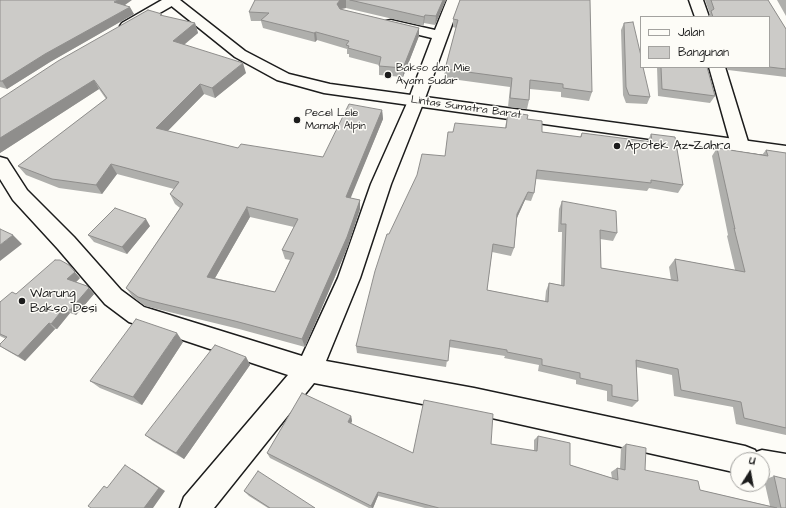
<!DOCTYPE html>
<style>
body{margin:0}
#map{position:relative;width:786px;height:508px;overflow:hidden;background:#fdfcf7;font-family:"Architects Daughter",sans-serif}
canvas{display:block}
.legend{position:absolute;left:640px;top:16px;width:130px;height:52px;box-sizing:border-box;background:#fdfcf7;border:1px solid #a3a29f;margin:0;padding:5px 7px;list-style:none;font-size:12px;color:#1c1c1c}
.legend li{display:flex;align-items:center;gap:8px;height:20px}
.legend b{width:20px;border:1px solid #a3a29f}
.north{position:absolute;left:730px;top:452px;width:40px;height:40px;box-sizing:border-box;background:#fdfcf7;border:1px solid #a3a29f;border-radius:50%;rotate:11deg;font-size:11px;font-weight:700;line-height:16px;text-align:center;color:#1c1c1c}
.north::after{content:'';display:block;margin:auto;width:14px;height:18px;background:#1c1c1c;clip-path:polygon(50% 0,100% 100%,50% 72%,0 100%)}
</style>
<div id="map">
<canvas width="786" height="508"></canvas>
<ul class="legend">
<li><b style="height:5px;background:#fdfcf7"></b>Jalan</li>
<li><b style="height:11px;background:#cccbc8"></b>Bangunan</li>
</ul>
<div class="north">U</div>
</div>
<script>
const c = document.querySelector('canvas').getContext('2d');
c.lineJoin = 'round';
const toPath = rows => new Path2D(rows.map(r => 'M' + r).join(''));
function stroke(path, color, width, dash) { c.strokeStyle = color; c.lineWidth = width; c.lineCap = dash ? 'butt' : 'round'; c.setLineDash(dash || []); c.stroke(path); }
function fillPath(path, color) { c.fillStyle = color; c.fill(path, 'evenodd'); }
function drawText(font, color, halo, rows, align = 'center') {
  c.font = font + ' "Architects Daughter",sans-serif'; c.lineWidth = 3; c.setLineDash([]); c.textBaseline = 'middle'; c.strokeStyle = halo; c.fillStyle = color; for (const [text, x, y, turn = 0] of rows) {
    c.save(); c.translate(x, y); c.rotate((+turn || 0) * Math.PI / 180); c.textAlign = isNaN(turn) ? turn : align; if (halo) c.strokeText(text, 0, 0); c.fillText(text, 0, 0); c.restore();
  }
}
const minor = toPath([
 [162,0,179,0,177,3,132,29,127,30,122,29,120,26,122,23,162,0],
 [447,0,461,0,424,101,391,184,360,278,326,361,474,388,745,446,755,450,756,452,762,450,786,454,786,484,762,478,762,460,738,460,738,473,474,414,314,383,214,508,180,508,184,497,288,375,129,322,105,304,58,249,13,200,0,179,0,157,7,159,27,190,74,237,121,290,144,307,302,356,338,278,371,184,408,101,432,38,386,27,384,24,386,21,391,20,435,30,447,0],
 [689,0,703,0,709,17,695,17,689,0],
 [709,67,725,67,749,145,747,149,740,151,733,149,731,145,709,67]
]);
const highway = toPath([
 [164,0,180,0,245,51,289,74,330,84,786,146,786,158,324,93,277,80,235,57,164,0]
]);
stroke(minor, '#1c1c1c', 3);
stroke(highway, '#1c1c1c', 3);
fillPath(minor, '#fdfcf7');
fillPath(highway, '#fdfcf7');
fillPath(toPath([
 [0,0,125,5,134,14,50,62,7,89,0,87],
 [255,0,446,0,435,25,424,23,423,26,346,8,340,9,419,28,419,36,403,77,379,75,379,65,349,57,349,54,347,54,347,49,317,40,315,42,263,28,261,21,251,21,249,12],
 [460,0,592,92,589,101,561,97,561,92,530,89,529,100,527,109,508,107,510,87,444,78,445,69,456,28,453,27,453,19],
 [705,0,768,0,786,29,786,77,728,70,726,67,769,67,769,17,708,17,710,14],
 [777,0,786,0,786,16],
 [162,14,162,16,195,23,198,33,184,45,246,73,215,98,204,94,167,131,238,148,323,157,382,110,383,119,350,198,360,200,360,209,348,246,305,347,239,329,157,309,145,306,133,297,126,288,180,208,175,204,170,194,174,189,117,174,102,194,59,188,26,175,18,166,106,99,99,89,0,153,0,99],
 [250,217,294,227,282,250,285,259,290,260,275,292,215,278],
 [624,23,650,97,647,104,626,103,623,95,621,30],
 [657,67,707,67,715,96,710,103,658,96],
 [508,112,527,119,542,132,580,137,582,133,647,142,651,134,683,185,678,193,649,188,647,191,536,179,534,193,531,201,525,200,517,218,514,248,511,256,492,252,487,290,545,301,546,291,549,283,561,285,562,232,558,232,559,209,562,201,617,233,613,241,600,239,601,268,671,280,669,267,675,259,735,270,727,236,728,235,712,156,717,148,762,155,766,150,786,153,786,435,736,424,733,407,674,396,672,375,636,367,638,401,632,407,607,401,607,391,576,384,576,380,538,371,539,365,504,358,505,356,449,347,446,367,357,353,356,346,389,234,445,156,453,132,505,128],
 [150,226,127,254,94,242,88,235],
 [80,278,76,282,87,286,94,294,76,315,70,313,57,329,55,329,25,361,6,350,0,346,6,339,0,336,0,302,16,294],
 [183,342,142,405,100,388,90,381],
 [246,357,250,365,184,459,153,441,145,435],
 [351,416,352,421,351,424,413,453,491,444,534,451,534,440,538,436,570,465,612,478,611,472,617,468,620,469,621,448,626,444,645,470,700,490,770,506,764,480,774,476,786,508,425,508,378,496,373,508,369,508,270,458,267,453],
 [244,491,315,508,268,508,249,496]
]), '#afafac');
fillPath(toPath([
 [118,0,132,0,118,10,114,2],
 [340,0,346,0,346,8,341,9,338,12,337,4],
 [443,0,446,0,435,25,436,16],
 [130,7,134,14,50,62,7,89,2,81,45,54],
 [425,15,424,23,423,26,424,17],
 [195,23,198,33,176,51,173,41],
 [419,28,419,36,403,77,403,68],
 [316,32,317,40,315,42,314,33],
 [243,63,246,73,215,98,212,88],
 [94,80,99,89,0,153,0,138],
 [200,84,204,94,161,138,156,128],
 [382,110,383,119,347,207,346,197],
 [111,164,117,174,102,194,96,185],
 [528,192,525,200,515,222,517,214],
 [360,200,360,209,348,246,305,347,302,339],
 [247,207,250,217,211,285,207,277],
 [146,219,150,226,127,254,122,247],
 [13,235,22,244,0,261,0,245],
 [69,265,80,278,73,285,67,279],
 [89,288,94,294,76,315,70,310],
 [64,308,70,313,57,329,51,324],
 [49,323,55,329,25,361,18,356],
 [177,333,183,342,142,405,133,397],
 [246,357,250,365,184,459,176,453],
 [351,416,352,421,349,427,348,422],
 [132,469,165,491,153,508,144,508],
 [378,492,378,496,373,508,372,508,371,506]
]), '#8f8e8c');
const building = toPath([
 [0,0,118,0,114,2,130,7,45,54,2,81,0,81,0,0],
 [255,0,340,0,337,4,340,9,419,28,403,68,379,66,381,57,348,48,349,46,346,45,349,41,316,32,314,33,261,20,269,13,249,12,255,0],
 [350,0,443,0,436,16,425,15,424,17,350,0],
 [460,0,590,0,592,92,563,88,563,84,530,80,529,100,510,98,512,78,445,69,458,20,453,19,460,0],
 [711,0,768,0,786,29,786,69,769,67,769,17,713,17,711,11,714,9,711,0],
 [148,10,162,14,160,15,195,23,173,41,243,63,212,88,200,84,156,128,238,148,241,144,323,157,349,104,382,110,346,197,360,200,347,237,302,339,235,321,151,301,138,297,126,288,183,204,170,194,179,182,111,164,96,185,52,179,18,166,107,98,94,80,0,138,0,99,58,61,148,10],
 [247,207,298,219,282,250,294,253,275,292,207,277,247,207],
 [633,22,641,56,641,67,643,67,650,97,629,95,626,87,624,23,633,22],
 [661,67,707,67,715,96,662,89,661,67],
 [508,112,528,115,527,119,542,121,542,132,581,137,582,133,652,142,651,134,675,137,683,185,651,180,651,183,537,170,534,193,528,192,517,214,514,248,493,244,487,290,548,302,549,283,564,286,566,224,561,224,562,201,616,211,617,233,600,230,601,268,678,281,675,259,745,272,734,228,735,229,717,148,768,156,766,150,786,153,786,428,744,418,741,402,681,390,678,369,636,360,638,401,612,396,612,385,580,378,580,373,542,365,542,359,507,352,507,350,450,340,448,361,356,346,375,271,387,234,389,234,417,175,422,154,445,156,448,132,453,132,455,123,506,128,508,112],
 [115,208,146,219,122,247,88,235,115,208],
 [0,229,13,235,0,245,0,229],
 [55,260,60,260,69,265,75,272,67,279,87,286,89,288,70,310,64,308,51,324,49,323,18,356,0,346,0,344,7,337,0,334,0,302,12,292,16,294,55,260],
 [136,319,177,333,133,397,90,381,136,319],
 [215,345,246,357,176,453,145,435,215,345],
 [302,393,351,416,348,422,413,453,424,400,493,414,491,444,537,451,538,436,570,443,570,465,618,480,617,468,625,470,626,444,646,448,645,470,698,481,700,490,777,508,439,508,378,492,371,506,267,453,302,393],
 [125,465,159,488,144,508,91,508,88,506,104,486,107,488,125,465],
 [258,471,315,508,270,508,244,491,258,471],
 [774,476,786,479,786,508,781,508,774,476]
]);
fillPath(building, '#cccbc8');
stroke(building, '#8f8e8c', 1);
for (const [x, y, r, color] of [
 [388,75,4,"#1c1c1c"],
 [297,120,4,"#1c1c1c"],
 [617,146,4,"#1c1c1c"],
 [22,301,4,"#1c1c1c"]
]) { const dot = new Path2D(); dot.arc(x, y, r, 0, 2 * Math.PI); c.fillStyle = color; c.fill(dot); stroke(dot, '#fdfcf7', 1.5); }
drawText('11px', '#1c1c1c', '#fdfcf7', [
 ["Bakso dan Mie",396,69],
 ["Ayam Sudar",396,82],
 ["Pecel Lele",305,114],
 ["Mamah Alpin",305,127]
], 'left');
drawText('11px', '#1c1c1c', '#fdfcf7', [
 ["Lintas Sumatra Barat",466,108,8]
]);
drawText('13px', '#1c1c1c', '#fdfcf7', [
 ["Apotek Az Zahra",625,146],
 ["Warung",30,294],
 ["Bakso Desi",30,309]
], 'left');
</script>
